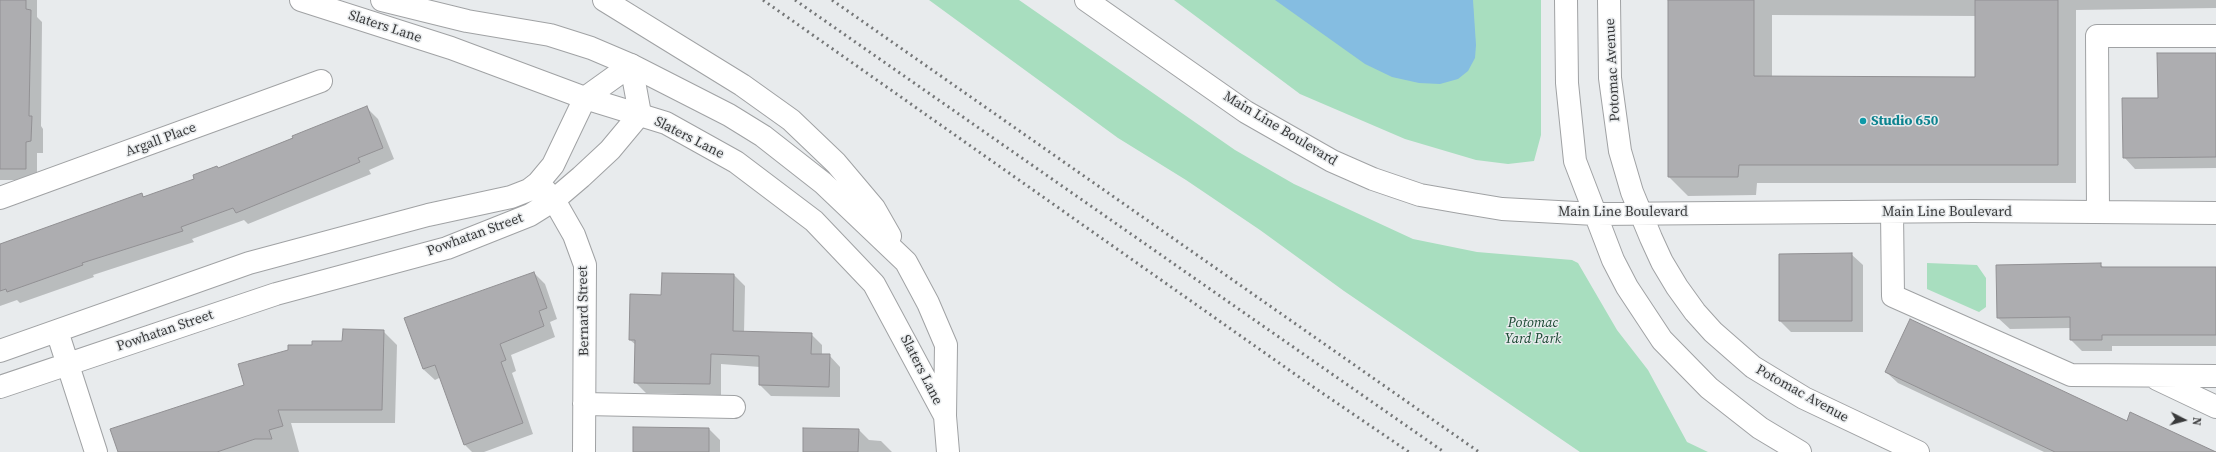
<!DOCTYPE html>
<style>
body{margin:0}
#map{position:relative;width:2216px;height:452px;overflow:hidden;background:#e8ebed;font-family:"Source Serif 4",serif}
canvas{display:block}
.north{position:absolute;left:2164px;top:400px;width:40px;height:40px;-webkit-text-stroke:3px #e8ebed;paint-order:stroke;rotate:96deg;font-size:11px;font-weight:700;line-height:16px;text-align:center;color:#393a3b}
.north::after{content:'';display:block;margin:auto;width:14px;height:18px;background:#393a3b;clip-path:polygon(50% 0,100% 100%,50% 72%,0 100%)}
</style>
<div id="map">
<canvas width="2216" height="452"></canvas>
<div class="north">N</div>
</div>
<script>
const c = document.querySelector('canvas').getContext('2d');
c.lineJoin = 'round';
function fillPath(path, color) { c.fillStyle = color; c.fill(path, 'evenodd'); }
const toPath = rows => new Path2D(rows.map(r => 'M' + r).join(''));
function stroke(path, color, width, dash) { c.strokeStyle = color; c.lineWidth = width; c.lineCap = dash ? 'butt' : 'round'; c.setLineDash(dash || []); c.stroke(path); }
function drawText(font, color, halo, rows, align = 'center') {
  c.font = font + ' "Source Serif 4",serif'; c.lineWidth = 3; c.setLineDash([]); c.textBaseline = 'middle'; c.strokeStyle = halo; c.fillStyle = color; for (const [text, x, y, turn = 0] of rows) {
    c.save(); c.translate(x, y); c.rotate((+turn || 0) * Math.PI / 180); c.textAlign = isNaN(turn) ? turn : align; if (halo) c.strokeText(text, 0, 0); c.fillText(text, 0, 0); c.restore();
  }
}
fillPath(toPath([
 [929,0,1019,0,1235,150,1294,184,1413,239,1477,252,1572,260,1578,263,1617,330,1648,370,1687,442,1708,452,1580,452,1344,291,1260,230,1186,180,1118,138],
 [1174,0,1541,0,1541,135,1534,161,1508,164,1476,160,1405,139,1300,94],
 [1927,263,1977,265,1986,278,1986,307,1979,312,1927,289]
]), '#a8debf');
fillPath(toPath([
 [1275,0,1473,0,1476,45,1475,58,1468,71,1458,79,1440,84,1419,83,1392,77,1365,64]
]), '#85bde1');
fillPath(toPath([
 [0,0,37,0,37,17,42,22,41,126,43,129,43,153,37,153,37,180,0,180],
 [1669,0,2216,0,2216,8,2076,10,2076,183,1757,183,1756,195,1688,196,1669,177],
 [1772,15,1976,16,1976,78,1772,77],
 [2216,54,2216,168,2135,169,2124,157,2159,99],
 [366,107,378,119,394,159,369,170,371,174,248,224,244,220,192,239,194,242,93,275,94,277,20,303,17,300,0,306,0,244,68,222,141,194,144,197,195,179],
 [1851,254,1863,265,1863,332,1791,332,1780,321],
 [2100,264,2104,268,2216,268,2216,346,2112,346,2112,351,2082,351,2071,340,2071,328,2010,329,1998,318,1997,266],
 [534,273,545,284,557,319,550,322,555,337,511,355,516,371,512,373,533,434,484,452,472,452,464,444,441,377,435,380,423,369],
 [734,275,745,286,744,333,811,334,822,345,822,355,829,355,840,367,840,397,771,396,760,385,760,367,721,364,721,395,646,393,635,382,636,345,630,340,662,296],
 [383,331,397,345,395,423,291,423,299,452,119,452,245,386,313,346,343,342],
 [1886,372,2127,422,2131,414,2216,452,2044,452,1898,383],
 [709,429,720,440,720,452,634,452],
 [859,430,869,440,881,441,892,452,804,452]
]), '#0003');
const building = toPath([
 [0,0,26,0,26,9,31,10,29,116,32,116,31,141,26,142,26,169,0,169,0,0],
 [1668,0,1754,0,1754,76,1975,77,1975,0,2058,0,2058,165,1739,165,1738,177,1668,177,1668,0],
 [2157,53,2216,53,2216,157,2123,158,2122,98,2158,98,2157,53],
 [367,106,383,148,358,158,360,162,236,213,233,208,181,227,183,231,82,263,83,265,7,292,6,289,0,291,0,244,142,193,143,197,194,179,193,175,217,166,218,168,293,138,292,136,367,106],
 [1852,253,1852,321,1779,321,1779,254,1852,253],
 [2101,263,2101,267,2216,267,2216,335,2102,335,2102,340,2070,340,2070,317,1997,318,1996,265,2101,263],
 [534,272,547,308,539,311,544,326,500,344,506,360,501,362,523,423,464,445,435,365,423,369,404,318,534,272],
 [662,273,734,274,733,331,812,333,811,354,830,354,829,387,759,385,759,356,711,354,710,384,634,383,635,340,629,340,630,294,661,295,662,273],
 [1910,319,2127,421,2130,412,2216,452,2055,452,1885,372,1910,319],
 [343,329,384,330,382,410,278,410,283,426,269,430,272,439,255,439,217,452,118,452,110,429,244,385,238,364,288,350,288,345,312,345,312,341,342,341,343,329],
 [633,427,709,428,709,452,633,452,633,427],
 [803,428,859,429,858,452,803,452,803,428]
]);
fillPath(building, '#adadb0');
stroke(building, '#919093', 1);
const minor = toPath([
 [1086,0,1246,112,1332,161,1373,179,1420,195,1460,202,1502,209,1595,214,1973,211,2216,213],
 [1566,0,1567,83,1575,161,1613,260,1627,287,1662,340,1709,388,1760,428,1800,452],
 [1609,0,1610,78,1620,151,1632,192,1651,238,1662,262,1677,287,1695,312,1713,332,1753,367,1804,398,1918,452],
 [545,190,554,200,574,235,585,265,584,452],
 [0,198,321,81],
 [1892,212,1893,296,2071,375,2216,376],
 [2098,212,2097,36,2216,36],
 [57,331,96,452],
 [0,351,249,263,428,215,511,197,529,190,538,183,553,165,585,98,631,65,640,114,610,150,581,177,554,200,530,215,447,248,276,294,0,387],
 [2157,379,2216,407],
 [584,404,734,407]
]);
const major = toPath([
 [301,0,451,48,585,98,666,123,736,162,814,221,874,284,945,416],
 [382,0,467,21,550,35,591,48,631,65,729,115,763,136,823,183,906,262,928,303,946,345,945,416,948,452],
 [604,0,742,85,791,120,836,163,874,208,890,236]
]);
stroke(minor, '#a0a2a4', 24);
stroke(major, '#a0a2a4', 24);
stroke(minor, '#fff', 22);
stroke(major, '#fff', 22);
stroke(toPath([
 [763,0,1309,384,1409,452],
 [795,0,1444,452],
 [832,0,1479,452]
]), '#757778', 3, [2, 4]);
for (const [x, y, r, color] of [
 [1863,121,4,"#0f9aa8"]
]) { const dot = new Path2D(); dot.arc(x, y, r, 0, 2 * Math.PI); c.fillStyle = color; c.fill(dot); stroke(dot, '#e8ebed', 1.5); }
drawText('14px', '#393a3b', '#e8ebed', [
 ["Slaters Lane",385,27,18],
 ["Potomac Avenue",1613,70,-93],
 ["Main Line Boulevard",1280,129,31],
 ["Slaters Lane",689,138,27],
 ["Argall Place",161,140,-20],
 ["Main Line Boulevard",1623,212],
 ["Main Line Boulevard",1947,212],
 ["Powhatan Street",475,235,-20],
 ["Bernard Street",584,311,-91],
 ["Powhatan Street",165,331,-19],
 ["Slaters Lane",921,370,63],
 ["Potomac Avenue",1802,394,29]
]);
drawText('bold 14px', '#0d838f', '#e8ebed', [
 ["Studio 650",1871,121]
], 'left');
drawText('italic 14px', '#194731', '#e8ebed', [
 ["Potomac",1533,323],
 ["Yard Park",1533,339]
]);
</script>
